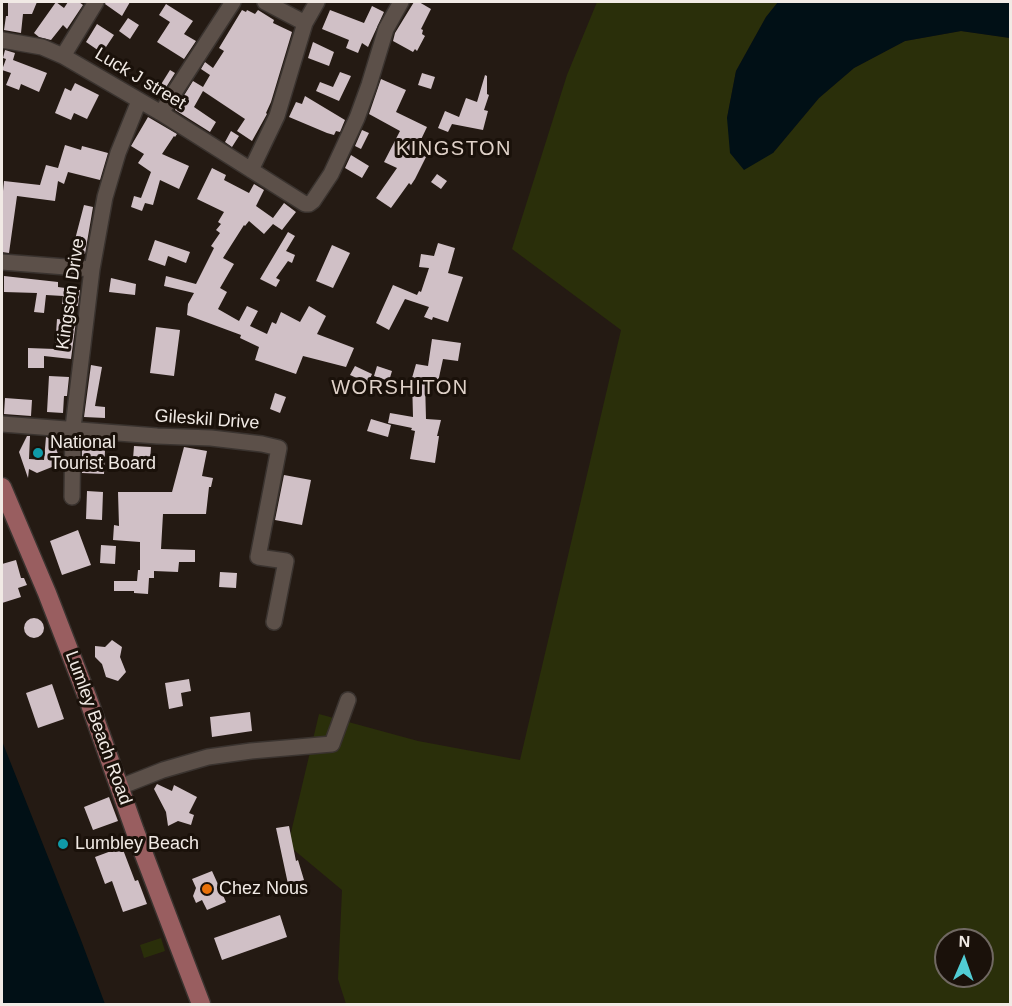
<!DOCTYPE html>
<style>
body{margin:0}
#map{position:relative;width:1012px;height:1006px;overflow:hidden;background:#241a13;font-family:Helvetica,sans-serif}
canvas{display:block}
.frame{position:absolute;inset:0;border:3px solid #f1eae5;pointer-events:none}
.north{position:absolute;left:934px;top:928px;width:60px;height:60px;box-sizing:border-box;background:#1a110a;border:2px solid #706862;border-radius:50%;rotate:2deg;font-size:16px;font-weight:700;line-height:24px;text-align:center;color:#f1eae5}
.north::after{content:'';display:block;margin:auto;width:21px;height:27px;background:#51ccd4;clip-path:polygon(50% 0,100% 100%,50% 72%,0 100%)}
</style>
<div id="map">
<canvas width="1012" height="1006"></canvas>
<div class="frame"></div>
<div class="north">N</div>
</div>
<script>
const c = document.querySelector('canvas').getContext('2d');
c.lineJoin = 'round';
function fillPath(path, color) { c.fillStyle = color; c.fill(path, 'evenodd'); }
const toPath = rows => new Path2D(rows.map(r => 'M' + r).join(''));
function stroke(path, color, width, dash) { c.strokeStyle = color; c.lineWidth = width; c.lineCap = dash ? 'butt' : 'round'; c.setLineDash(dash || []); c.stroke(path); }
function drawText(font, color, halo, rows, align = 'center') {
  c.font = font + ' Helvetica,sans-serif'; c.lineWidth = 6; c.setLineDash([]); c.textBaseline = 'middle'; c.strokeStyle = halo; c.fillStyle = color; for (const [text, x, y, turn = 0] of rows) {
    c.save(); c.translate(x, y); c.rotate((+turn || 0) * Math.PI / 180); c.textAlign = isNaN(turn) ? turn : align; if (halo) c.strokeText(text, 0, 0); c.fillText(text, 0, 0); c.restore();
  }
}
fillPath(toPath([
 [597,2,778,2,766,17,736,71,727,118,773,153,819,98,854,68,905,41,961,31,1010,38,1010,1004,346,1004,338,979,342,890,288,845,319,714,418,741,520,760,621,330,512,249,567,75],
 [946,940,982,940,982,976,946,976],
 [161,938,165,951,144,958,140,945]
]), '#2a2f0a');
fillPath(toPath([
 [778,2,1010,2,1010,38,961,31,905,41,854,68,819,98,773,153,744,170,730,153,727,118,736,71,766,17],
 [2,741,81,940,105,1004,2,1004]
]), '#011016');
fillPath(toPath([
 [8,2,37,2,32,14,23,14,21,33,4,30,6,16,8,16],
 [56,2,64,8,68,2,79,2,83,5,67,29,63,25,51,40,39,37,34,33],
 [106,2,130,2,122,16,105,4],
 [414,2,419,2,431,9,421,29,423,30,422,34,425,36,417,51,415,49,413,52,393,41,395,33],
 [166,4,193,21,184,34,196,41,184,59,157,42,170,22,159,15],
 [372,6,384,12,368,47,362,43,358,53,346,48,349,40,322,29,330,10,364,23],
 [242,10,246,12,247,10,255,14,258,10,274,20,273,23,292,32,271,102,266,113,267,114,252,141,237,131,245,119,203,91,194,107,216,122,210,132,175,110,193,81,203,87,210,75,201,69,205,62,213,68,224,51,219,48],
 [128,18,139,25,130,39,119,31],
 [97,24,114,35,102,53,86,42],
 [313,42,334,52,329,66,308,58],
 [5,50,15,53,13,60,47,73,39,92,21,84,19,90,6,85,11,73,2,70,6,59,3,58],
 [170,70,175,73,160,97,155,94],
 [340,72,351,76,339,101,316,91,320,82,333,87],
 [422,73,435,77,431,89,418,85],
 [485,75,487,76,487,94,489,95,484,110,488,111,483,130,452,124,448,132,438,128,445,111,459,117,466,98,477,102],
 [381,79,406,90,396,112,427,127,415,152,426,157,415,179,411,185,409,183,391,208,376,198,397,168,384,162,400,131,369,114],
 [75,83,99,95,87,119,74,113,71,120,55,113,65,88,71,91],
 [305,96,345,120,340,132,336,131,334,135,327,133,289,117,296,102,302,104],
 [148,117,177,134,175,137,174,136,162,154,189,166,179,189,160,180,153,205,145,203,142,211,131,207,134,196,141,198,151,172,138,163,144,154,131,146],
 [362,130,369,133,361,149,355,146],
 [231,131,239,136,232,147,225,142],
 [65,145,81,150,82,146,108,153,100,180,68,172,64,184,58,181,55,201,17,196,9,253,2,252,2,201,4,181,40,185,46,165,58,168],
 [351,155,369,166,362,178,345,168],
 [212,168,226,175,224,180,249,193,254,184,264,190,256,206,273,218,284,203,296,212,282,230,273,224,264,234,249,221,245,226,244,225,223,258,234,264,220,288,227,292,218,309,239,321,247,306,258,311,250,326,267,334,272,322,276,324,281,312,300,322,309,306,326,316,317,334,354,348,346,367,303,356,296,374,255,360,259,347,240,338,241,335,187,315,188,304,194,293,164,286,166,276,196,284,214,248,211,246,220,233,216,230,221,224,218,222,224,212,197,199],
 [437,174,447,181,441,189,431,182],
 [84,205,93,207,85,254,72,251],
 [288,232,295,236,286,251,295,255,292,263,288,261,276,278,280,280,276,287,260,279],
 [155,240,190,252,186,263,168,256,165,266,148,260],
 [438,243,455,248,448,273,463,277,448,322,433,317,432,320,424,317,429,307,405,299,389,330,376,323,393,285,417,295,419,291,421,292,429,268,419,267,421,254,434,256],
 [332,245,350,253,333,288,316,281],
 [4,276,58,282,58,287,80,290,78,306,62,304,63,296,46,295,44,313,34,312,37,293,4,292],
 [111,278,136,284,135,295,109,292],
 [57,319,76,321,71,359,44,356,44,368,28,368,28,348,55,349],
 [156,327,180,330,174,376,150,373],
 [432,339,461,343,458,361,443,359,438,382,425,381,426,419,441,420,437,436,439,436,435,463,410,459,415,431,411,430,412,428,388,423,390,413,413,417,412,378,416,364,428,366],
 [91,365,102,367,95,406,105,407,105,418,84,417],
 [355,366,372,374,368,383,350,375],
 [377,366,392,371,389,381,374,376],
 [49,376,69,377,67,396,64,396,63,413,47,412],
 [275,393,286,397,280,413,270,409],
 [5,398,32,400,31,416,4,414],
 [371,419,391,425,388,437,367,431],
 [27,436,30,436,29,459,44,460,46,437,53,440,58,454,52,467,37,473,29,469,28,478,19,452],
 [85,441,95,442,94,450,105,450,104,474,82,473,82,449,85,449],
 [134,446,151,447,150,461,133,459],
 [184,447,207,451,202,476,213,478,211,487,209,487,206,514,163,514,161,549,195,550,195,562,179,562,178,572,154,571,154,578,149,578,148,594,134,593,134,591,114,591,114,581,137,581,138,570,140,570,140,542,113,540,114,525,119,526,118,492,172,492],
 [284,475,311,480,302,525,275,520],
 [87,491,103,492,102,520,86,519],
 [78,530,91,565,62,575,50,541],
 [101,545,116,546,115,564,100,563],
 [16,560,21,578,24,578,27,585,18,588,21,597,2,603,2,564],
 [220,572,237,573,236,588,219,587],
 '24 628a10 10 0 1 1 20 0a10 10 0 1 1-20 0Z',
 [112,640,122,647,120,657,126,672,118,681,106,677,102,664,95,657,95,646,105,647],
 [189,679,191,691,181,693,183,706,169,709,165,683],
 [52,684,64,719,38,728,26,693],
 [250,712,252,731,212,737,210,717],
 [157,784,172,791,174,785,197,797,189,813,194,815,191,825,178,821,168,826,166,812,154,789],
 [109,797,118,821,93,830,84,807],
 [289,826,296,861,298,860,304,880,288,884,276,828],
 [122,847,135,881,138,880,147,904,123,912,112,881,105,884,95,857],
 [212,871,226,902,207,910,202,900,196,903,193,896,196,888,192,879],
 [280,915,287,937,222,960,214,938]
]), '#d0c0c6');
const minor = toPath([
 [265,2,305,23],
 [2,40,42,47,63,56,161,113,305,204,309,204,313,201,331,174,357,118,369,85,386,29,401,2],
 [63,56,96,2],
 [161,113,233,2],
 [251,170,277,116,305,23,317,2],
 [2,262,92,269],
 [2,424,157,436,211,438,262,444,279,448,258,557,286,561,274,622],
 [72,497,73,428,92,269,105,197,118,153,139,101],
 [120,787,163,770,208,757,251,751,332,744,348,700]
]);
const major = toPath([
 [2,487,47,593,88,699,135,831,201,1004]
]);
stroke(minor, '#3a332f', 18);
stroke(major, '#3a332f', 21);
stroke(minor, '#5c5049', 15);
stroke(major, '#995e60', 18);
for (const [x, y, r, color] of [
 [38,453,6,"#0f9aa8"],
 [63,844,6,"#0f9aa8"],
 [207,889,6,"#e8710a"]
]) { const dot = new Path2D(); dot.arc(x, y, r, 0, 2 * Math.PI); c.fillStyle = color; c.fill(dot); stroke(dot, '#1a110a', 2); }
drawText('18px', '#f1eae5', '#1a110a', [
 ["Luck J street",140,79,31],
 ["Kingson Drive",71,294,-82],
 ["Gileskil Drive",207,420,4],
 ["Lumley Beach Road",98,728,70]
]);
drawText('18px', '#f1eae5', '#1a110a', [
 ["National",50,443],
 ["Tourist Board",50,464],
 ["Lumbley Beach",75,844],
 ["Chez Nous",219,889]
], 'left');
c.letterSpacing = '1.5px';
drawText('20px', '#dfd1c8', '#1a110a', [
 ["KINGSTON",454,149],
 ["WORSHITON",400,388]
]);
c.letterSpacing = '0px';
</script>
